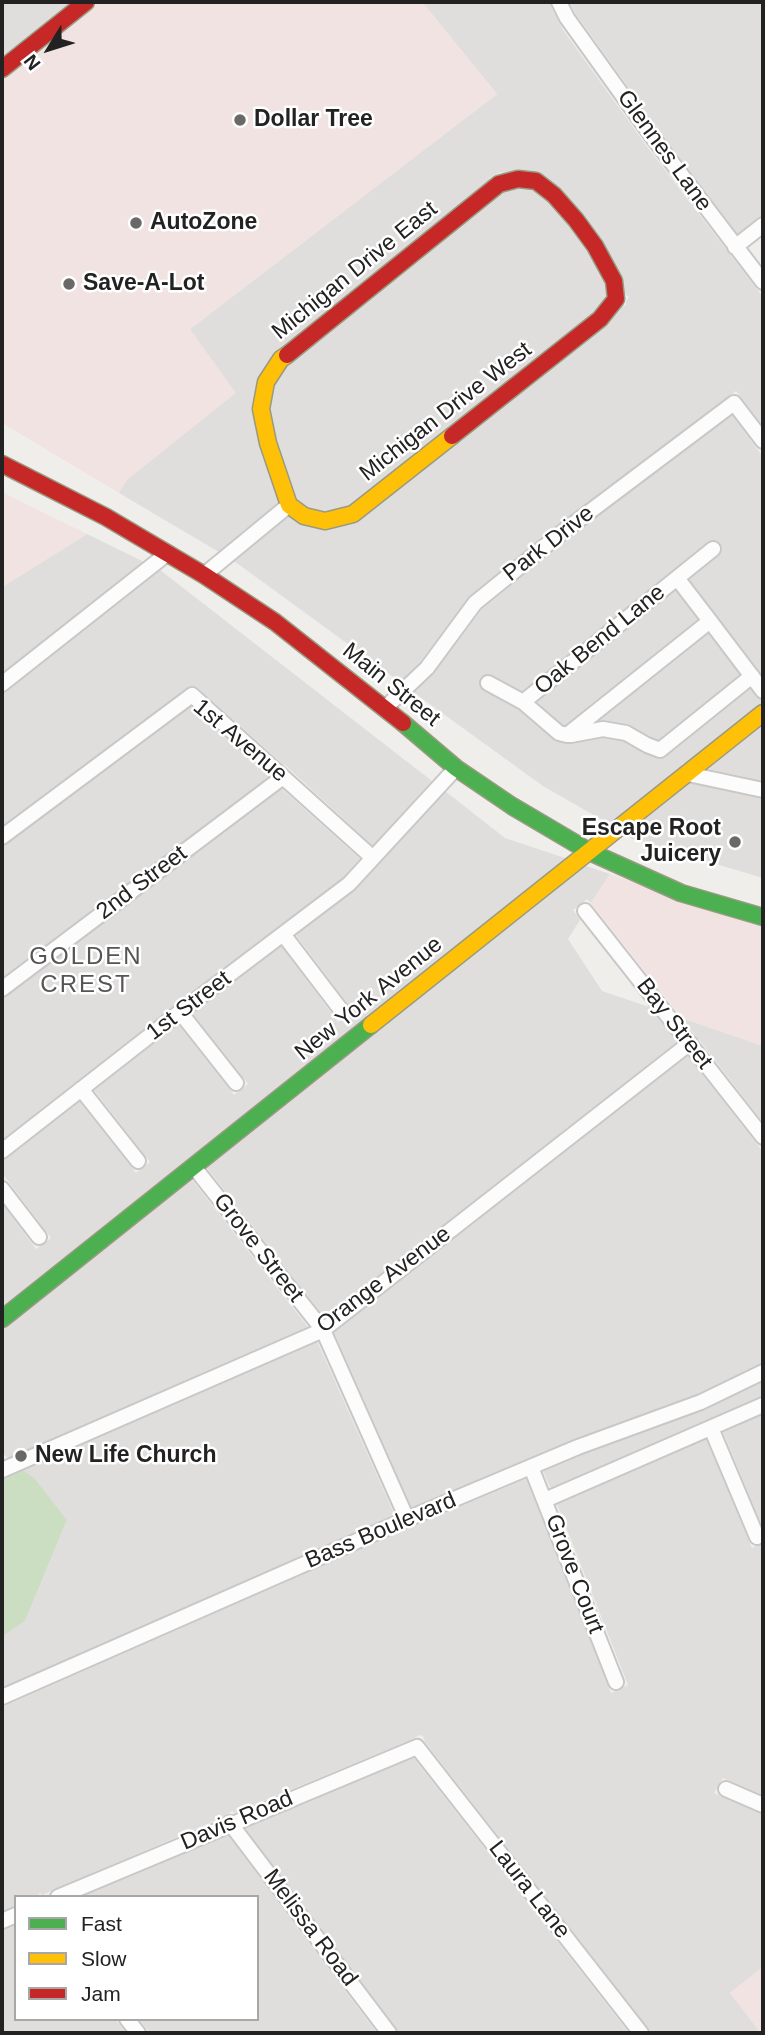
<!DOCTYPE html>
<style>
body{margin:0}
#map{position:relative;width:765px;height:2035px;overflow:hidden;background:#f0eeeb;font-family:Helvetica,sans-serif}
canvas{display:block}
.frame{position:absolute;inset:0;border:4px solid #222;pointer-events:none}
.legend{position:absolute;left:14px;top:1895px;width:245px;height:126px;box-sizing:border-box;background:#fff;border:2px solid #a7a7a7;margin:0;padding:9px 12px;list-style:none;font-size:21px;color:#222}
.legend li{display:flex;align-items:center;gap:14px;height:35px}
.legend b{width:35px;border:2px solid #a7a7a7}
.north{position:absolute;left:14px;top:14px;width:70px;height:70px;-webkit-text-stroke:5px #fff;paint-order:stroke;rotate:232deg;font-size:19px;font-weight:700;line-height:28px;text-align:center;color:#222}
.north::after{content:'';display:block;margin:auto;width:24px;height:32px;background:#222;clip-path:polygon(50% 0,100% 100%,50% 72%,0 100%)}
</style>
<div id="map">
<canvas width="765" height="2035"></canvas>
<div class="frame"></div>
<ul class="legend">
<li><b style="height:9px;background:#4caf50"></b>Fast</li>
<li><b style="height:9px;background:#ffc107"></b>Slow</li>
<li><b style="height:9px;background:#c62828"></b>Jam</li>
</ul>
<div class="north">N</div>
</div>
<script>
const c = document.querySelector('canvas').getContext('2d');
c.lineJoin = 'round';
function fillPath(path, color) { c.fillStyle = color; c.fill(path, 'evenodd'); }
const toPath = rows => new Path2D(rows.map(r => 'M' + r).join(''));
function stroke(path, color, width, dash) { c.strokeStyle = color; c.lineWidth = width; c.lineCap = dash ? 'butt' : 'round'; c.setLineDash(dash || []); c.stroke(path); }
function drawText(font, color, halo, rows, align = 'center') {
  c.font = font + ' Helvetica,sans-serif'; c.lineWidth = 5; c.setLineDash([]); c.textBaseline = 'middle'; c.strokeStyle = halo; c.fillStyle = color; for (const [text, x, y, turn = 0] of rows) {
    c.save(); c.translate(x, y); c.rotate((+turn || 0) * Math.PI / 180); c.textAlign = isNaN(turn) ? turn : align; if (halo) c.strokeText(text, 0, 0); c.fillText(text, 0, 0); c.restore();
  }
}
fillPath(toPath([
 [2,2,73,2,2,59],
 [422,2,552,2,551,7,563,30,648,148,763,297,763,426,736,391,556,527,470,596,420,662,400,682,234,561,289,516,322,529,621,307,626,305,626,301,629,297,625,294,584,214,501,172,489,178,490,181,258,378,279,503,219,552,119,493,190,329,497,94],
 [572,2,763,2,763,214,738,235,659,130,575,13,570,3],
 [518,188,531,189,547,201,569,226,587,251,605,285,607,298,594,313,350,506,326,512,309,508,297,499,277,440,270,408,274,385,288,365,503,192],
 [732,415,763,457,763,703,687,764,683,763,681,769,611,825,543,786,413,692,433,673,482,609,566,540],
 [87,534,144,562,2,673,2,587],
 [160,570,432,781,373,846,285,765,284,765,198,688,187,688,2,827,2,694],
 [190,706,269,777,2,979,2,847],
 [763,724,763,781,708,769],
 [690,783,763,799,763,878,632,839,626,834],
 [281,788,360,859,343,878,182,1000,2,1140,2,999],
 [445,791,505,838,568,859,2,1309,2,1204,36,1249,51,1238,2,1173,2,1161,79,1101,136,1173,150,1162,94,1090,178,1024,234,1095,248,1084,192,1013,281,946,338,1022,353,1011,296,935,355,889],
 [586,866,610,874,591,903,587,899,573,910,580,920,568,939,602,991,649,1007,677,1042,325,1318,207,1168],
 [682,1018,763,1046,763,1122],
 [687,1055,763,1152,763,1363,698,1394,576,1439,412,1508,334,1332],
 [192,1180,308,1327,8,1458,2,1453,2,1330],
 [317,1341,395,1516,2,1688,2,1637,25,1621,67,1520,35,1480,23,1470],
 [763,1382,763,1396,551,1489,543,1471,581,1455,703,1410],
 [763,1414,763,1528,723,1432],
 [706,1439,752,1548,763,1543,763,1795,723,1778,714,1793,763,1814,763,1967,730,1993,761,2033,652,2033,425,1742,423,1736,419,1735,413,1739,234,1813,232,1811,226,1816,42,1895,40,1893,36,1897,16,1897,16,1906,2,1912,2,1707,410,1527,526,1479,611,1693,628,1685,557,1504],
 [413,1757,629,2033,400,2033,244,1827],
 [227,1834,377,2033,150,2033,139,2019,257,2019,257,1897,79,1897],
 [16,1924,16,2019,115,2019,126,2033,2,2033,2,1930]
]), '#dfdedc');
fillPath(toPath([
 [100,2,422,2,497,94,190,329,236,393,127,480,119,493,2,423,2,80],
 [2,492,87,534,2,587],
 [610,874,763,927,763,1046,682,1018,591,903],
 [763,1967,763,2033,761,2033,730,1993]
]), '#f1e3e1');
fillPath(toPath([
 [23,1470,35,1479,67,1520,25,1621,2,1637,2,1479]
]), '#cbdec1');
const street = toPath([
 [559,2,567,18,651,135,763,282],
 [735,247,763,225],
 [204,575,289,505],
 [677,578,713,549],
 [710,621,567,735,559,733,523,702,677,578,710,621,763,691],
 [488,683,523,702],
 [2,684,168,553],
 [385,708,427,668,475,603,560,534,734,403,763,441],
 [571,735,603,729,626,733,647,745,660,750,752,676],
 [688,774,763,790],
 [2,837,192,695,373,858],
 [585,911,763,1137],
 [283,934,341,1010],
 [2,989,283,777],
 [180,1012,236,1083],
 [81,1089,138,1161],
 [2,1151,180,1012,349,884,456,768],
 [194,1167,323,1330,407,1519],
 [2,1189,39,1237],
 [711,1428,757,1537],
 [531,1467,616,1682],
 [2,1470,323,1330,690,1043],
 [545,1500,763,1405],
 [2,1697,407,1519,578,1447,701,1402,763,1372],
 [726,1789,763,1805],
 [230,1823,389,2033],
 [58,1897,417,1747,641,2033],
 [2,1921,16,1915],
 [127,2019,138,2033]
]);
const fast = toPath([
 [403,723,456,768,512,806,590,852,681,893,763,917],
 [2,1319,371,1025]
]);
const slow = toPath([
 [287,355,281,359,266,382,261,409,268,443,289,505,304,516,325,521,353,514,452,436],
 [371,1025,763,713]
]);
const jam = toPath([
 [2,69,86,2],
 [287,355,499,184,518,179],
 [452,436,600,319,616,299,614,281,595,246,576,220,554,195,536,181,518,179],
 [2,464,106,517,204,575,275,622,403,723]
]);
stroke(street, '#c9c8c7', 18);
stroke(fast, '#999a82', 19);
stroke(slow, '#999a82', 19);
stroke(jam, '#999a82', 19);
stroke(street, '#fdfcfc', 14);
stroke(fast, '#4caf50', 16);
stroke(slow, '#ffc107', 16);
stroke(jam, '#c62828', 16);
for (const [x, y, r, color] of [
 [240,120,7,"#6a6968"],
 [136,223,7,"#6a6968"],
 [69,284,7,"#6a6968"],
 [735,842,7,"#6a6968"],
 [21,1456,7,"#6a6968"]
]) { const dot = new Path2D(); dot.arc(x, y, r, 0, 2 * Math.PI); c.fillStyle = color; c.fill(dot); stroke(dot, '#fff', 2.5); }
drawText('bold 23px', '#222', '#fff', [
 ["Dollar Tree",254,120],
 ["AutoZone",150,223],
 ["Save-A-Lot",83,284],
 ["Escape Root",721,829,"right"],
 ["Juicery",721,855,"right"],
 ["New Life Church",35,1456]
], 'left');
drawText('23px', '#222', '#fff', [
 ["Glennes Lane",664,151,54],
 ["Michigan Drive East",355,271,-39],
 ["Michigan Drive West",446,412,-38],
 ["Park Drive",549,544,-38],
 ["Oak Bend Lane",600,640,-39],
 ["Main Street",391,685,39],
 ["1st Avenue",240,741,40],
 ["2nd Street",142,883,-37],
 ["New York Avenue",369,999,-39],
 ["1st Street",189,1006,-37],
 ["Bay Street",674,1024,52],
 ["Grove Street",258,1248,52],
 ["Orange Avenue",384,1280,-37],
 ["Bass Boulevard",381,1531,-23],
 ["Grove Court",574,1574,69],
 ["Davis Road",237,1821,-23],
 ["Laura Lane",529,1890,52],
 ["Melissa Road",310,1928,53]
]);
c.letterSpacing = '2px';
drawText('24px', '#555', '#fff', [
 ["GOLDEN",86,957],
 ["CREST",86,985]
]);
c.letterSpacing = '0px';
</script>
